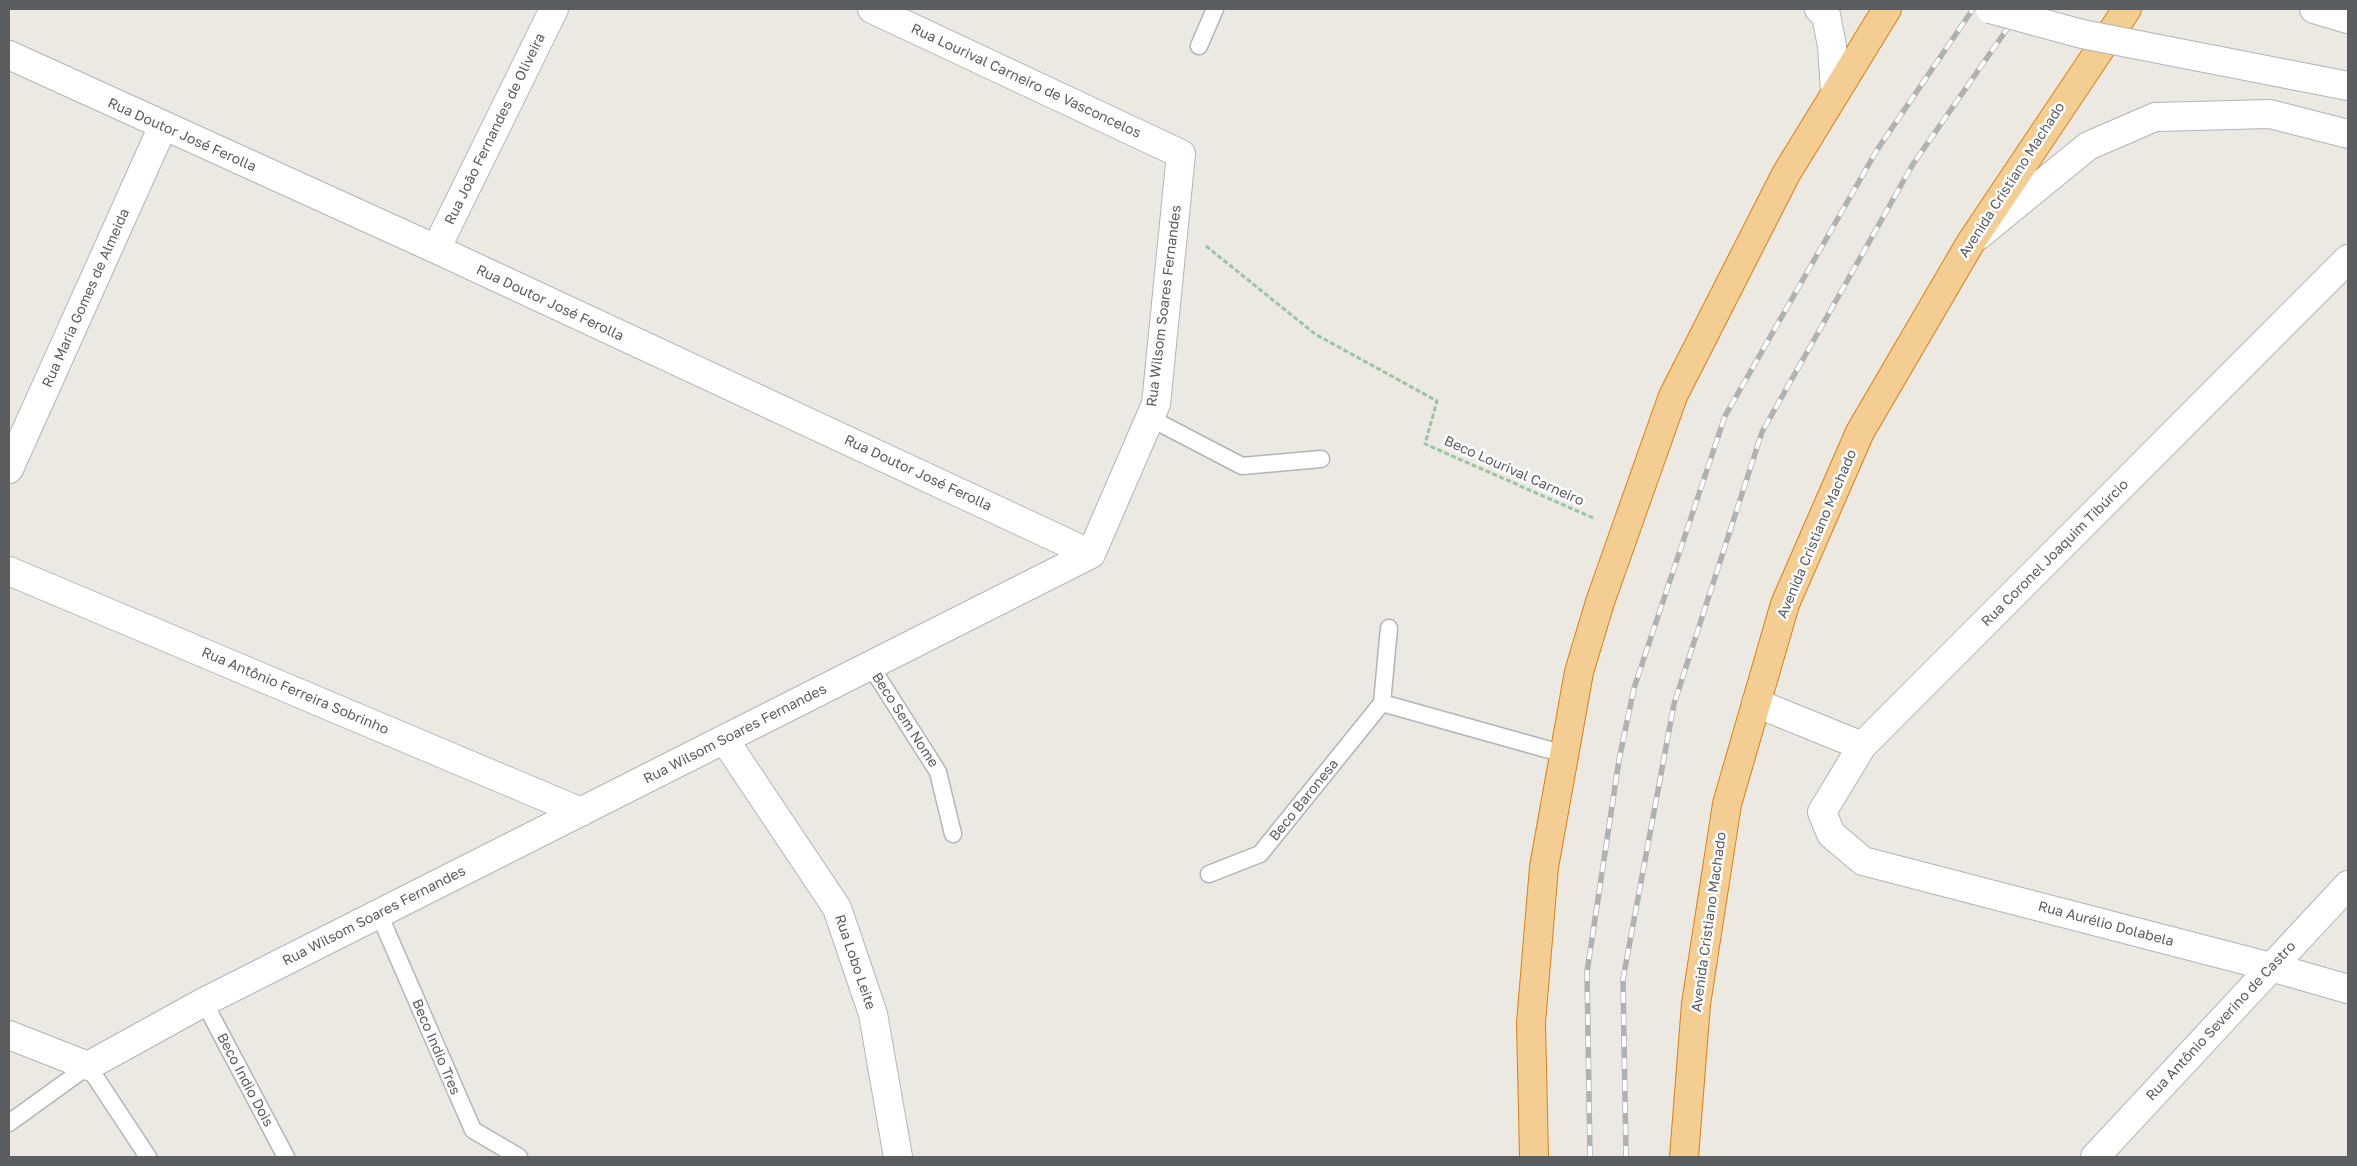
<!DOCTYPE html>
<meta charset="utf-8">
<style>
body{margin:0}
#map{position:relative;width:2357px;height:1166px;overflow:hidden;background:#ece8e2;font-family:"Golos Text",sans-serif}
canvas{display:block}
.frame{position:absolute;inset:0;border:10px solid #5a5e61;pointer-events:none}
</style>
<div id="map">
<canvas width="2357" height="1166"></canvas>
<div class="frame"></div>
</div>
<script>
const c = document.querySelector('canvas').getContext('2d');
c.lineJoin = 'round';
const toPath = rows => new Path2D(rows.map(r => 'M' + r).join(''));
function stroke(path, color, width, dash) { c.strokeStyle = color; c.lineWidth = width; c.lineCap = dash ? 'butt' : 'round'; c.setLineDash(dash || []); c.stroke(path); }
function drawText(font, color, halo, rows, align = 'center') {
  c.font = font + ' "Golos Text",sans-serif'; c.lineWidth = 5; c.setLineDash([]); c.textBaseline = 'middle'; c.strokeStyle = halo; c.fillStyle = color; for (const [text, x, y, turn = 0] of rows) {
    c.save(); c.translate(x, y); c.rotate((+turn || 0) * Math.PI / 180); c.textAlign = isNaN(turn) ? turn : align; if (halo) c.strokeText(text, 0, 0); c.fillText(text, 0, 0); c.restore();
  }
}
const lane = toPath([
 [1199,46,1215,9],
 [1150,418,1242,466,1321,459],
 [870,665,938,772,953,834],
 [1382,703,1564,754],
 [1209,874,1260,854,1382,703,1389,628],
 [379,914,473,1130,519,1157],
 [204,1002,286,1157],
 [9,1123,88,1066,148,1157]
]);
const street = toPath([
 [9,55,436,249,1091,554],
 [436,249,554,9],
 [2348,259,1862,746,1822,812,1831,834,1863,861,2271,967,2348,989],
 [9,469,163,126],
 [9,571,581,812],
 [1756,703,1862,746],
 [724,739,837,908,873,1014,898,1157],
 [9,1035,88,1066,204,1002,1091,554,1156,404,1181,154,872,9],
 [2095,1157,2348,885]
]);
const secondary = toPath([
 [1819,9,1826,15,1832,46,1835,92],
 [2314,9,2348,19],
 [2302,77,2348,86],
 [1978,236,2088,146,2155,117,2270,114,2348,134]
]);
const highway = toPath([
 [1534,1157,1531,1023,1544,867,1579,672,1600,602,1673,396,1786,174,1887,9],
 [1684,1157,1696,1004,1727,804,1785,604,1860,432,1971,242,2127,9]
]);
stroke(lane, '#b2b5b8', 19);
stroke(street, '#b2b5b8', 30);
stroke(secondary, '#b1b5b8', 30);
stroke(highway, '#da8113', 30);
stroke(toPath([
 [1206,246,1315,334,1437,401,1425,444,1593,518]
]), '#9bc4a1', 3, [5, 2.5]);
stroke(lane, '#fff', 16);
stroke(street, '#fff', 28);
stroke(secondary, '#fff', 28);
stroke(highway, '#f3cd91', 28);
const rail = toPath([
 [1590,1157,1587,972,1619,760,1634,688,1725,416,1877,150,1973,9],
 [1626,1157,1623,979,1674,704,1762,432,1913,164,2021,9]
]);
stroke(rail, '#b0b1b1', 5.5);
stroke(rail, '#fff', 4, [11]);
const secondaryBridge = toPath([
 [1990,9,2082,34,2302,77]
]);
stroke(secondaryBridge, '#b1b5b8', 30, []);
stroke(secondaryBridge, '#fff', 28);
drawText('14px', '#5a5e61', '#fff', [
 ["Rua Lourival Carneiro de Vasconcelos",1026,81,25],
 ["Rua João Fernandes de Oliveira",495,129,-64],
 ["Rua Doutor José Ferolla",182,135,24],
 ["Avenida Cristiano Machado",2012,180,-57],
 ["Rua Maria Gomes de Almeida",86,298,-66],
 ["Rua Doutor José Ferolla",550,303,25],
 ["Rua Wilsom Soares Fernandes",1164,306,-83],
 ["Beco Lourival Carneiro",1514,471,24],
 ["Rua Doutor José Ferolla",918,473,25],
 ["Avenida Cristiano Machado",1817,534,-67],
 ["Rua Coronel Joaquim Tibúrcio",2055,553,-45],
 ["Rua Antônio Ferreira Sobrinho",295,691,23],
 ["Beco Sem Nome",905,720,57],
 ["Rua Wilsom Soares Fernandes",735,734,-27],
 ["Beco Baronesa",1304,800,-51],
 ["Rua Wilsom Soares Fernandes",374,916,-27],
 ["Avenida Cristiano Machado",1709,922,-82],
 ["Rua Aurélio Dolabela",2106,924,15],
 ["Rua Lobo Leite",855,962,71],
 ["Rua Antônio Severino de Castro",2221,1021,-47],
 ["Beco Indio Tres",436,1047,67],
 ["Beco Indio Dois",245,1080,62]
]);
</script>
